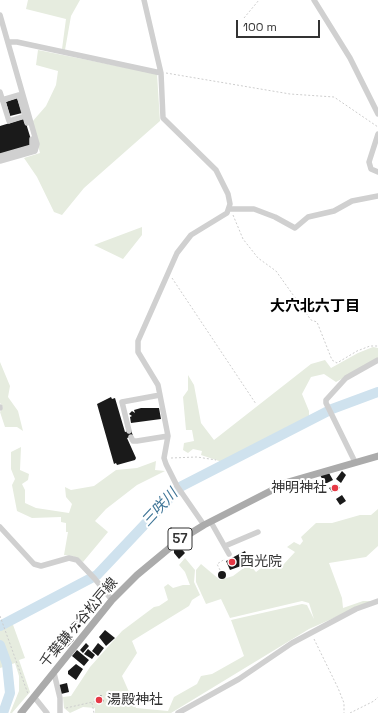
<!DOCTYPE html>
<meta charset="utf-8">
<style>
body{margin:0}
#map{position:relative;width:378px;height:713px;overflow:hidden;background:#fff;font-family:"Space Grotesk",sans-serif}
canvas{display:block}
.scale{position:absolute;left:236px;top:20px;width:84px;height:18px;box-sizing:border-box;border:2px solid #333;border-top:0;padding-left:5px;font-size:12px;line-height:14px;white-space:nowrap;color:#333;-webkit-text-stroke:3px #fff;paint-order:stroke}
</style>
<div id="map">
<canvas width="378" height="713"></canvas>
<div class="scale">100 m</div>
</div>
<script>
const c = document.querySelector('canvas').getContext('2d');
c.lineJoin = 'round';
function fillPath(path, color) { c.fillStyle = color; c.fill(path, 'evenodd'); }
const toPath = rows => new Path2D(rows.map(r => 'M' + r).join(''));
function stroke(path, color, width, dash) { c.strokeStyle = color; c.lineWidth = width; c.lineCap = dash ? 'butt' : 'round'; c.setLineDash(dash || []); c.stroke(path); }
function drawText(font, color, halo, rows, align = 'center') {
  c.font = font + ' "Space Grotesk","Noto Sans JP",sans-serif'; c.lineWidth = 4; c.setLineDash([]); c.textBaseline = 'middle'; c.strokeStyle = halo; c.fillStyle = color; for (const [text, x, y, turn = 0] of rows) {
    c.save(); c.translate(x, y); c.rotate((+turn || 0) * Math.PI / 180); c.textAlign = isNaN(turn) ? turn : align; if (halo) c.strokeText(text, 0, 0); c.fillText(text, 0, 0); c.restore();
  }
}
fillPath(toPath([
 [28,0,80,0,71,16,65,50,62,49,66,19,26,9],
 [38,50,157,74,160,121,84,188,62,215,54,212,37,177,24,158,40,153,32,122,46,106,56,85,58,71,36,65],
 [142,227,142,235,123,259,94,245],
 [373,347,378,348,378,359,336,382,324,374,311,377,302,394,309,411,309,419,222,462,201,455,202,451,193,449,188,453,183,450,184,443,194,441,192,430,186,430,183,397,188,390,188,375,194,385,201,423,214,440,311,364,325,360,331,368,358,353],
 [0,362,10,386,8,397,18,411,23,431,17,427,5,427,0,412,3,407,0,403],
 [21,447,20,470,29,474,28,480,22,484,25,490,25,503,36,508,69,513,72,504,66,497,65,487,71,490,94,486,116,470,137,468,156,461,155,470,165,471,137,485,106,509,95,521,108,532,83,562,73,556,64,555,68,532,66,532,66,523,61,522,61,517,32,518,17,511,12,485,15,479,11,469,11,452],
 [378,509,378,546,366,557,329,563,342,598,343,608,363,601,372,601,309,629,171,713,95,713,95,708,83,707,70,713,64,708,63,697,71,696,90,667,122,631,154,607,159,606,168,600,164,587,168,584,173,588,183,585,190,585,185,572,179,565,185,558,195,570,194,582,200,595,192,600,189,606,132,641,137,653,122,676,136,708,168,711,174,697,197,684,201,676,212,674,244,656,231,620,302,604,307,605,314,619,309,603,302,601,230,618,221,599,206,604,196,582,196,570,201,564,220,580,233,576,249,564,256,572,268,563,283,565,295,552,287,547,294,542,300,545,303,541,301,537,316,523,332,523,360,515,371,515],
 [12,622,25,658,19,660,30,692,12,713,10,713,19,691,19,676,15,663,0,668,0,627]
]), '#e6ecdf');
stroke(toPath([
 [0,626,97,575,180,487,332,409,378,392],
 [0,645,7,664,10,693,3,713]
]), '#cfe2ee', 10);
fillPath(toPath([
 [17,98,22,113,10,116,6,102],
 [23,119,25,120,32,143,31,145,0,154,0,126],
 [111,397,112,399,115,398,125,432,131,430,133,436,127,438,136,458,135,460,117,465,116,463,114,464,97,404],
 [141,408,159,408,161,419,131,423,130,417,132,416,129,414,132,411,135,413,134,410],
 [342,471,346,475,341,483,336,479],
 [329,473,333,480,325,484,320,475],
 [337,484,340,488,332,492,329,488],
 [342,495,346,501,340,505,336,499],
 [179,546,185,553,179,559,174,553,174,550],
 [245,551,248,559,241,566,230,570,226,561],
 '218 575a4 4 0 1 1 8 0a4 4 0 1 1-8 0Z',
 [84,614,89,618,86,624,80,619],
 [76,620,81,626,73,633,68,627],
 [105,630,115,638,106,646,99,637],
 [65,631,74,640,65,649,62,646,63,642,59,638],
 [86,643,89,646,83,653,80,650],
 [98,643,104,648,98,656,92,651],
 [88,649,95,655,92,659,84,654],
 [77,650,89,660,84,666,72,656],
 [76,664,83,669,76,680,68,674,68,671],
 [67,683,69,692,61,694,59,685],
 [101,695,104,701,99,704,96,698]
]), '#1a1a1a');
stroke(toPath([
 [244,18,259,0],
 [166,73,290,94,334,97,378,127],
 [233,215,243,239,258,258,276,271,311,320,317,322,332,360,337,363,357,351,370,346,378,346],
 [172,278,256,404],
 [171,458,197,457,216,460],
 [220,570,217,564,225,559],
 [0,616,28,694],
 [314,639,338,688,344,703,344,713],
 [92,703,94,713],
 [66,708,97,701],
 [350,713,374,701,378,697]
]), '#cdcdcd', 1, [2, 2]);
stroke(toPath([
 [144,0,161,73,163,118,216,170,228,194,230,204,227,213,191,235,177,253,138,341,138,352,158,385,168,436,164,458,166,464,177,486,204,525],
 [314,0,350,58,378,114],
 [0,15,37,144,35,151,0,161],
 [8,42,17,42,161,73],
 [0,92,9,121,25,116],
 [2,100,19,95,27,123],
 [378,134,369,162,371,169,378,172],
 [0,156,32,147,32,139],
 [230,209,254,209,275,217,295,228,308,217,334,211,352,201,378,196],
 [0,407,0,408],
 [129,431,122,402,160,395],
 [131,437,133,441,137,441,168,436],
 [355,462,326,403,326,400,346,378,378,360],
 [212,524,229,554],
 [0,527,34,564,41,566,69,558,77,560,95,579,112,600],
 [225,546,258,532],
 [54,673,60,698,60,713],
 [35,698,47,713],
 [178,713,239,679,292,643,356,609,378,601]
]), '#d0d0d0', 5.5);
stroke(toPath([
 [21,713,112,600,137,575,178,541,204,525,288,482,378,456]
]), '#ababab', 7);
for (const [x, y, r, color] of [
 [335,488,4,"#e63946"],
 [232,562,4,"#e63946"],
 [99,700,4,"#e63946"]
]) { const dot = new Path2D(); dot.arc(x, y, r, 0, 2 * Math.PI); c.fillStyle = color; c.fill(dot); stroke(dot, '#fff', 1.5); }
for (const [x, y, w] of [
 [180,539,24]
]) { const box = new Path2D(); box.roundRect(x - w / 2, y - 11, w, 22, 3); c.fillStyle = '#fff'; c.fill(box); stroke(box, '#333', 1); }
drawText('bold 13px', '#333', null, [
 ["57",180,539]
]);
drawText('14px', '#333', '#fff', [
 ["神明神社",327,488,"right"],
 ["西光院",240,562],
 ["湯殿神社",107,700]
], 'left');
drawText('14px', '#333', '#fff', [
 ["千葉鎌ヶ谷松戸線",79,623,-50]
]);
drawText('bold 15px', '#000', '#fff', [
 ["大穴北六丁目",315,307]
]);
drawText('italic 15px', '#3f7597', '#fff', [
 ["三咲川",160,508,-47]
]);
</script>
